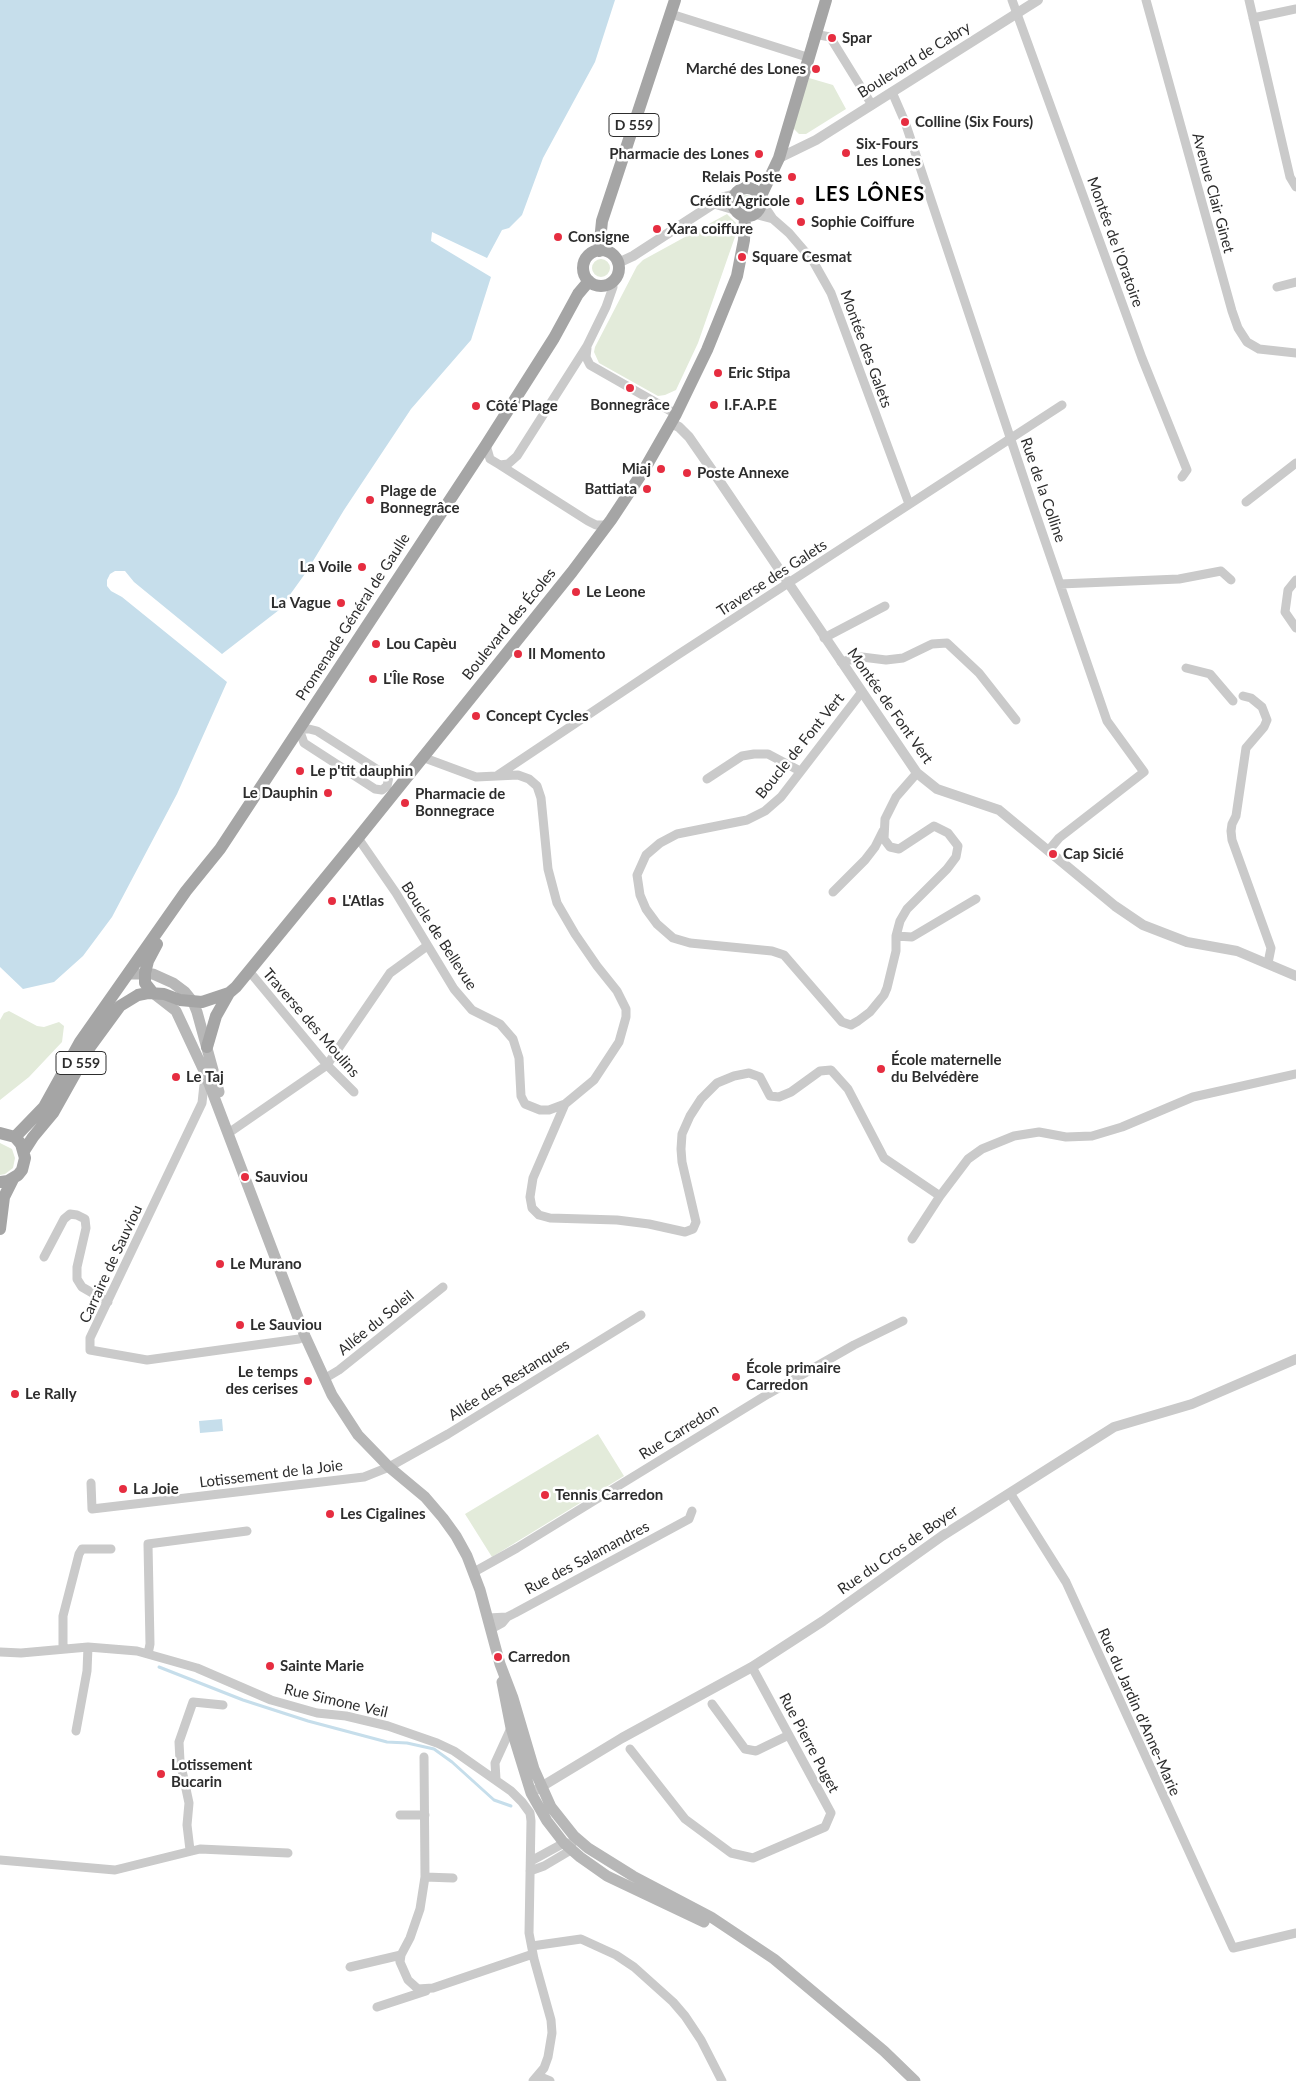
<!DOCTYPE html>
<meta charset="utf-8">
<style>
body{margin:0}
canvas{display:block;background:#fff}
</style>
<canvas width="1296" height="2081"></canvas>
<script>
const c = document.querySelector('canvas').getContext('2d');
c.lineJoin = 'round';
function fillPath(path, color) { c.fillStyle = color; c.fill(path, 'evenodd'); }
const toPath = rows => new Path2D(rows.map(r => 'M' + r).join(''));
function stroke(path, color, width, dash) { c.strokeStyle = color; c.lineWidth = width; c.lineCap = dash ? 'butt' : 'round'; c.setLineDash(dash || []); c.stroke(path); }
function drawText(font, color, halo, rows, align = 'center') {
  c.font = font + ' Lato,sans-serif'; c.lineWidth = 5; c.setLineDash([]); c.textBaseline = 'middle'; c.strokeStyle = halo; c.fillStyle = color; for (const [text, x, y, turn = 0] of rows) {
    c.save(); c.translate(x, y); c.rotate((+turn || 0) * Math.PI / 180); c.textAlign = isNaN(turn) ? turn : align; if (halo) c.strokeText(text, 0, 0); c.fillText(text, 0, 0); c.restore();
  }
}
fillPath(toPath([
 [809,78,833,85,846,109,806,134,799,134,794,129,794,121],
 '741 201a6 6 0 1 1 12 0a6 6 0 1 1-12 0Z',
 [727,214,736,223,736,234,698,343,676,390,665,395,658,396,599,363,594,352,595,347,637,266,643,260],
 '592 268a9 9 0 1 1 18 0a9 9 0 1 1-18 0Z',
 [9,1011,37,1026,44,1027,59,1022,64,1026,62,1042,29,1077,0,1100,0,1020,4,1013],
 [0,1143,12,1149,15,1158,13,1168,5,1174,0,1175],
 [598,1434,624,1476,492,1557,465,1514]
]), '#e3ebda');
fillPath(toPath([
 [0,0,615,0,595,62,543,158,522,215,509,228,502,230,487,258,432,232,431,241,491,277,471,340,411,409,344,510,307,571,279,610,222,654,134,582,125,571,115,571,110,574,107,580,107,586,111,591,122,597,227,682,177,794,112,917,83,956,54,982,23,989,0,967],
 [222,1419,223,1431,200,1433,199,1421]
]), '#c6deeb');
stroke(toPath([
 [159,1667,243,1700,308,1721,387,1742,407,1743,434,1749,452,1762,494,1800,511,1806]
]), '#c6deeb', 3);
stroke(toPath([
 [1012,0,1142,358,1187,470,1182,477],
 [1146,0,1232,311,1238,328,1247,342,1259,349,1296,353],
 [1249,0,1290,177,1296,187],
 [671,14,807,57],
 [1253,18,1296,9],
 [814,34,830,37,872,105],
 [892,92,905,122,1032,503,1107,721,1144,772,1059,838,1049,850],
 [761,201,773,219,789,233,813,261,831,293,909,504],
 [754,214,773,219],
 [1277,287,1296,282],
 [587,348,586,357,590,365,676,414],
 [486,445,490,459,500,465,508,464,517,456,587,346,606,307,613,287,611,283],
 [500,465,588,521,596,525,607,525],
 [1246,502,1296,463],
 [1296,580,1288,590,1285,612,1296,628],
 [1060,584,1179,579,1221,571,1231,580],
 [824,638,885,606],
 [841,662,862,657,886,660,903,658,932,644,947,643,979,673,1016,720],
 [1186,668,1210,674,1233,701],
 [861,693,781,797,765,811,747,820,677,834,660,843,646,855,637,875,640,895,646,909,657,924,673,938,690,943,772,951,784,955,842,1022,851,1025,858,1021,870,1012,884,995,887,988,896,951,896,936,900,921,907,909,947,869,956,857,958,846,948,833,934,826,899,849,890,847,884,839,885,819,896,797,917,773],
 [1243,696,1251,698,1262,707,1267,720,1264,727,1246,748,1236,816,1232,824,1231,831,1232,840,1271,948,1268,963],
 [299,729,309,729,317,731,389,777,387,786,382,790,375,789,304,743,299,729],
 [498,775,676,656,1062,405],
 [707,779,742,756,754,754,768,754,800,771],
 [358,838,396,893,454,989,472,1010,500,1024,513,1039,519,1058,521,1096,525,1104,540,1110,549,1110,565,1104,594,1080,619,1042,626,1017,626,1009,617,991,597,966,575,934,557,903,548,869,541,798,537,786,529,779,518,775,476,777,422,757],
 [833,892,865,860,875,847,883,831],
 [896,936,912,937,976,899],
 [249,971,327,1065,354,1092],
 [205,1075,202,1103,90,1338,90,1350,147,1360,299,1339,305,1336],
 [565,1104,533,1178,530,1197,532,1208,539,1215,550,1218,617,1220,649,1224,685,1232,693,1229,696,1222,682,1162,681,1149,682,1134,690,1116,701,1099,717,1083,734,1076,749,1073,760,1077,770,1096,779,1097,791,1092,820,1071,831,1070,848,1089,884,1158,940,1196,968,1159,982,1149,1014,1136,1039,1132,1066,1137,1092,1136,1122,1127,1193,1097,1296,1074],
 [230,1132,327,1065,390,973,427,946],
 [912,1239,940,1196],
 [44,1257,64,1219,70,1214,77,1215,85,1219,86,1228,77,1267,77,1279,82,1287,108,1302],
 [324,1379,339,1370,443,1287],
 [91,1483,92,1509,364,1477,389,1467,448,1434,641,1315],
 [1010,1493,1066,1582,1233,1948,1296,1933],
 [474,1572,517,1548,768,1394,854,1345,903,1321],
 [488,1618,507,1617,515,1613,689,1519,692,1511],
 [491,1629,502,1623,507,1617],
 [63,1649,63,1616,79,1554,82,1549,111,1549],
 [0,1652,21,1653,88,1647,137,1651,197,1668,271,1700,317,1713,346,1716,388,1726,437,1743,454,1751,511,1791,522,1802,530,1813,531,1821,529,1933,534,1959,551,2020,552,2033,548,2057,544,2068,533,2081],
 [148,1654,150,1644,148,1544,247,1531],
 [712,1704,745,1749,756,1751,789,1735],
 [76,1731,87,1671,88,1647],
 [630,1749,685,1819,731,1853,753,1858,825,1827,831,1813,752,1667],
 [424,1757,425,1877,420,1909,410,1938,401,1955,400,1962,408,1980,418,1989,433,1988,533,1954],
 [496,1779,495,1763,511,1728],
 [400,1815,425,1815],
 [190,1850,187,1825,189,1803,180,1761,179,1742,193,1702,223,1705],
 [0,1860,115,1870,200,1849,288,1853],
 [531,1861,564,1843,568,1843],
 [530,1871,544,1866,571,1850,572,1843],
 [425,1877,453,1878],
 [532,1946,581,1939,616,1955,634,1967,673,2002,685,2016,701,2040,722,2081],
 [350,1967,401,1955],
 [377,2007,426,1991],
 [538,2076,550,2081]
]), '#cacaca', 9);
stroke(toPath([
 [779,158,816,140,1038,0],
 [716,204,736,210],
 [618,263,633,256,724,197,736,194],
 [671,423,679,427,689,437,714,473,917,773,937,789,999,810,1115,906,1143,925,1187,942,1237,951,1296,976],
 [536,1790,622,1738,752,1667,823,1621,942,1536,1114,1427,1192,1404,1296,1359]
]), '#cacaca', 10);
stroke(toPath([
 [128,974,153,974,173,983,185,992,193,1002,197,1012,219,1092],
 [153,993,176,1011,205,1073,305,1336,332,1395,358,1435,389,1467,425,1497,443,1518,456,1536,467,1556,480,1590,500,1664,513,1698,534,1769,551,1807,574,1836,588,1848,633,1876,711,1917,774,1959,884,2051,915,2081],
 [502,1682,511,1728,531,1793,547,1821,564,1843,580,1857,607,1876,704,1922]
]), '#b7b7b7', 11);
stroke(toPath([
 '733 202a14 14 0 1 1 28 0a14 14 0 1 1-28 0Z',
 [760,198,779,158,826,0],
 '583 268a18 18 0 1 1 36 0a18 18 0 1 1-36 0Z',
 [599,251,602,221,675,0],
 [153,993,145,983,145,973,148,961,157,944],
 [207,1047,216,1016,229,993],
 [0,1133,15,1137,21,1144,25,1158,22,1170,18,1175,8,1181,0,1182],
 [15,1137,44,1107,80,1042,186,891,220,849,486,445,554,338,578,294,589,281],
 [24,1151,33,1137,53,1113,90,1047,120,1006,138,995,148,993,164,994,180,1000,202,1002,229,993,236,987,358,838,572,572,611,520,644,470,676,414,707,350,737,276,744,240,745,216],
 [0,1229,4,1197,13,1179]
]), '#a5a5a5', 12);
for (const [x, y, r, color] of [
 [832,38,5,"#e62d40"],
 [816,69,5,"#e62d40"],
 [905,122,5,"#e62d40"],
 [846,153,5,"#e62d40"],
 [759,154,5,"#e62d40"],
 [792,177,5,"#e62d40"],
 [800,201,5,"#e62d40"],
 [801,222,5,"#e62d40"],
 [657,229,5,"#e62d40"],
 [558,237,5,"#e62d40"],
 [742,257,5,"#e62d40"],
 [718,373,5,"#e62d40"],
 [630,388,5,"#e62d40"],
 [714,405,5,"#e62d40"],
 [476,406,5,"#e62d40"],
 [661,469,5,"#e62d40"],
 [687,473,5,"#e62d40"],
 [647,489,5,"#e62d40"],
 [370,500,5,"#e62d40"],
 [362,567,5,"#e62d40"],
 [576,592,5,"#e62d40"],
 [341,603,5,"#e62d40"],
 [376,644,5,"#e62d40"],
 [518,654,5,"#e62d40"],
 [373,679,5,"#e62d40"],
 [476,716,5,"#e62d40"],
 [300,771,5,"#e62d40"],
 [328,793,5,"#e62d40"],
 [405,803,5,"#e62d40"],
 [1053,854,5,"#e62d40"],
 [332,901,5,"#e62d40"],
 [881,1069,5,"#e62d40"],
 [176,1077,5,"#e62d40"],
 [245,1177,5,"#e62d40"],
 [220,1264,5,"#e62d40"],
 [240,1325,5,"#e62d40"],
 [736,1377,5,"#e62d40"],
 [308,1381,5,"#e62d40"],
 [15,1394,5,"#e62d40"],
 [123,1489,5,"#e62d40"],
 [545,1495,5,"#e62d40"],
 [330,1514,5,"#e62d40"],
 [498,1657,5,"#e62d40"],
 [270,1666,5,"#e62d40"],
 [161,1774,5,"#e62d40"]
]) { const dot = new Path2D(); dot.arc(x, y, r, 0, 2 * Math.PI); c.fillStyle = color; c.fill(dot); stroke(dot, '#fff', 2); }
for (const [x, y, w] of [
 [634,125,50],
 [81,1063,50]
]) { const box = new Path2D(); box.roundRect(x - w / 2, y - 11.5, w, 23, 4); c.fillStyle = '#fff'; c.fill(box); stroke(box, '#2d2d2d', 1); }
drawText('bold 14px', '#2d2d2d', null, [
 ["D 559",634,125],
 ["D 559",81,1063]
]);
drawText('bold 15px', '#2d2d2d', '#fff', [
 ["Spar",842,38],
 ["Marché des Lones",806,69,"right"],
 ["Colline (Six Fours)",915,122],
 ["Six-Fours",856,144],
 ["Les Lones",856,161],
 ["Pharmacie des Lones",749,154,"right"],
 ["Relais Poste",782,177,"right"],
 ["Crédit Agricole",790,201,"right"],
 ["Sophie Coiffure",811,222],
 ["Xara coiffure",667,229],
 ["Consigne",568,237],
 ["Square Cesmat",752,257],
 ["Eric Stipa",728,373],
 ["Bonnegrâce",630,405,"center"],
 ["I.F.A.P.E",724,405],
 ["Côté Plage",486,406],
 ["Miaj",651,469,"right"],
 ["Poste Annexe",697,473],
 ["Battiata",637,489,"right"],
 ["Plage de",380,491],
 ["Bonnegrâce",380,508],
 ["La Voile",352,567,"right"],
 ["Le Leone",586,592],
 ["La Vague",331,603,"right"],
 ["Lou Capèu",386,644],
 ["Il Momento",528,654],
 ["L'Île Rose",383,679],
 ["Concept Cycles",486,716],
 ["Le p'tit dauphin",310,771],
 ["Le Dauphin",318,793,"right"],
 ["Pharmacie de",415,794],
 ["Bonnegrace",415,811],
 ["Cap Sicié",1063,854],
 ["L'Atlas",342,901],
 ["École maternelle",891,1060],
 ["du Belvédère",891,1077],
 ["Le Taj",186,1077],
 ["Sauviou",255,1177],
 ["Le Murano",230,1264],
 ["Le Sauviou",250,1325],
 ["École primaire",746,1368],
 ["Carredon",746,1385],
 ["Le temps",298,1372,"right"],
 ["des cerises",298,1389,"right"],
 ["Le Rally",25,1394],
 ["La Joie",133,1489],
 ["Tennis Carredon",555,1495],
 ["Les Cigalines",340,1514],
 ["Carredon",508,1657],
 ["Sainte Marie",280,1666],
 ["Lotissement",171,1765],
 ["Bucarin",171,1782]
], 'left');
drawText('15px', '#2d2d2d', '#fff', [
 ["Boulevard de Cabry",914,60,-32],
 ["Avenue Clair Ginet",1213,193,75],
 ["Montée de l'Oratoire",1115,242,70],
 ["Montée des Galets",866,349,70],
 ["Rue de la Colline",1043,490,71],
 ["Traverse des Galets",772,578,-33],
 ["Promenade Général de Gaulle",353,617,-57],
 ["Boulevard des Écoles",509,624,-51],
 ["Montée de Font Vert",890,706,55],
 ["Boucle de Font Vert",800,746,-51],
 ["Boucle de Bellevue",439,936,57],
 ["Traverse des Moulins",311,1023,49],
 ["Carraire de Sauviou",111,1264,-65],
 ["Allée du Soleil",376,1323,-39],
 ["Allée des Restanques",509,1380,-32],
 ["Rue Carredon",679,1432,-32],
 ["Lotissement de la Joie",271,1474,-7],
 ["Rue du Cros de Boyer",898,1550,-35],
 ["Rue des Salamandres",587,1558,-28],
 ["Rue Simone Veil",336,1701,13],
 ["Rue du Jardin d'Anne-Marie",1139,1712,66],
 ["Rue Pierre Puget",809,1743,62]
]);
c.letterSpacing = '1px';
drawText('bold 20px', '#000', '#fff', [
 ["LES LÔNES",870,195]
]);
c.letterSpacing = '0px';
</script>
